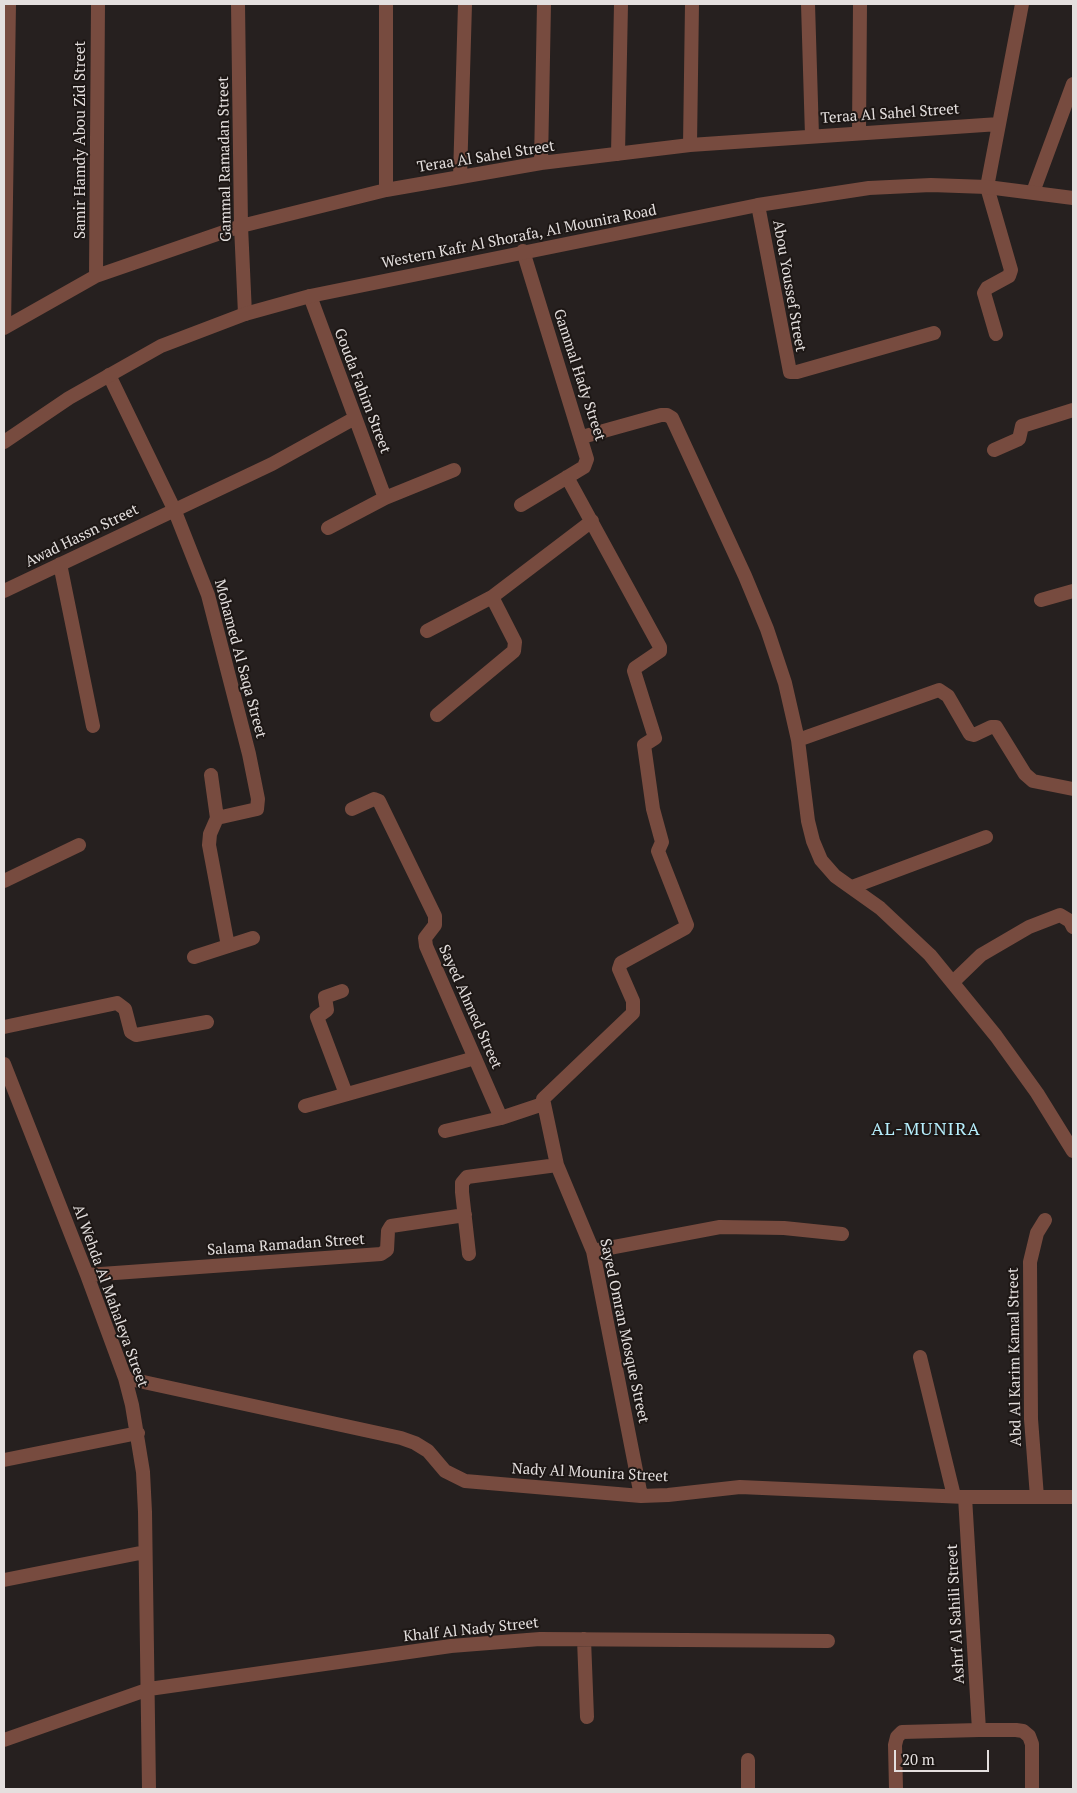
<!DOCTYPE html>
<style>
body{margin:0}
#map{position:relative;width:1077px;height:1793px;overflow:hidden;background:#26201f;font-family:"PT Serif",serif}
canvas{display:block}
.frame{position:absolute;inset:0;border:5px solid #e4dfde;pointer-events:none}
.scale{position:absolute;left:894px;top:1750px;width:95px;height:22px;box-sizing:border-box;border:2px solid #e4dfde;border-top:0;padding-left:6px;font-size:15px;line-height:18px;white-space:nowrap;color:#e4dfde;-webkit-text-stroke:4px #1d1715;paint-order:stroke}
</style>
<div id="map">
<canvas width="1077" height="1793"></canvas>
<div class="frame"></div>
<div class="scale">20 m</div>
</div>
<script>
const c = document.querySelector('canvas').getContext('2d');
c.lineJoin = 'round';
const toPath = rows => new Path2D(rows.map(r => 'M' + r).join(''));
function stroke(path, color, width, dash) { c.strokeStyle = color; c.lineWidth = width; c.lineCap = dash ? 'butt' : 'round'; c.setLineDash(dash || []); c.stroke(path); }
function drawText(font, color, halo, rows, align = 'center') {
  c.font = font + ' "PT Serif",serif'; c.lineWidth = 4; c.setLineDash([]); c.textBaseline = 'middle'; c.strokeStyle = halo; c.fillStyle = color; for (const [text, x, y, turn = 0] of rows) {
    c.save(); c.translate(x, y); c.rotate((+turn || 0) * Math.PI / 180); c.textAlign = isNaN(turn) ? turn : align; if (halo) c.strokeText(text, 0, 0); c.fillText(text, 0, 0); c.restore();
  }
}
stroke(toPath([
 [238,4,241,226,245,314],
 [808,4,812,136],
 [859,132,860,4],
 [690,145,692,4],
 [618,154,621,4],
 [541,163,544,4],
 [460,177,465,4],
 [386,190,386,4],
 [1033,192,1073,84],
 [758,205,790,372,797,372,934,333],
 [96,276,98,4],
 [310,296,385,498],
 [4,328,96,276,241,226,386,190,541,163,690,145,999,124],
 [4,328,9,4],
 [996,334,984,293,987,288,1009,276,1011,270,987,187,1022,4],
 [109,375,174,509,208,595,249,754,258,799,257,809,217,818,210,834,209,845,228,946],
 [582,437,661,415,667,415,672,418,745,576,767,629,785,683,798,740,808,821,813,841,821,860,835,876,880,908,930,955,996,1036,1037,1093,1073,1151],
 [994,450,1019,439,1022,426,1073,410],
 [567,477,660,647,660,651,635,668,634,671,655,738,644,745,653,809,662,842,658,851,687,925,685,928,621,963,619,969,633,1001,633,1013,543,1099,557,1165,593,1251,641,1496],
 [521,505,584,467,587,459,523,251],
 [328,528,385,498,454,470],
 [60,564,93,726],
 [4,591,272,464,355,418],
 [1041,600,1073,591],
 [427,631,492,597,592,521],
 [437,715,514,651,515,642,492,597],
 [798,740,939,690,948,696,970,734,974,735,991,727,996,727,1025,774,1033,781,1073,789],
 [211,775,217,818],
 [352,809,374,799,379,801,435,916,435,925,425,938,426,946,501,1118],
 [4,881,79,845],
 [852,887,986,837],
 [194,957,253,938],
 [953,982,981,955,1029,927,1060,915,1070,921,1073,927],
 [342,991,325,997,327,1010,317,1017,346,1094],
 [4,1027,117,1003,125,1009,131,1032,136,1035,207,1022],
 [4,1064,87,1275,125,1378,132,1405,143,1472,145,1512,149,1789],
 [305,1106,475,1058],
 [445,1131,501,1118,543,1104],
 [593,1251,720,1227,784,1228,842,1234],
 [469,1254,462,1192,462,1183,467,1177,557,1165],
 [87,1275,381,1254,387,1250,388,1231,391,1226,465,1215],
 [920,1357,954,1496],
 [125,1378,401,1438,415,1443,428,1451,445,1471,465,1481,641,1496,668,1495,740,1487,965,1497,1073,1497],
 [4,1460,138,1433],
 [965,1497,979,1730],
 [1037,1497,1031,1419,1030,1262,1037,1233,1045,1220],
 [4,1580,145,1552],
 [584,1639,587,1717],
 [4,1740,149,1689,451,1646,540,1639,828,1641],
 [748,1760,748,1789],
 [896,1789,895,1745,897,1737,902,1732,979,1730,1016,1730,1023,1731,1029,1736,1032,1744,1032,1789]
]), '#774b3f', 14);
stroke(toPath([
 [4,442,69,398,161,346,245,314,310,296,758,205,869,188,931,185,987,187,1073,198]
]), '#774b3f', 14);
drawText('15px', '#e4dfde', '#1d1715', [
 ["Teraa Al Sahel Street",890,114,-4],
 ["Samir Hamdy Abou Zid Street",81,140,-90],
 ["Teraa Al Sahel Street",486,157,-9],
 ["Gammal Ramadan Street",225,159,-91],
 ["Western Kafr Al Shorafa, Al Mounira Road",519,237,-11],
 ["Abou Youssef Street",789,286,80],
 ["Gammal Hady Street",579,375,72],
 ["Gouda Fahim Street",362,391,69],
 ["Awad Hassn Street",82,536,-26],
 ["Mohamed Al Saqa Street",240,659,75],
 ["Sayed Ahmed Street",470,1007,66],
 ["Salama Ramadan Street",286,1245,-4],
 ["Al Wehda Al Mahaleya Street",110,1296,70],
 ["Sayed Omran Mosque Street",624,1331,78],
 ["Abd Al Karim Kamal Street",1015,1357,-91],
 ["Nady Al Mounira Street",590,1473,3],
 ["Ashrf Al Sahili Street",956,1614,-93],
 ["Khalf Al Nady Street",471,1630,-6]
]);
c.letterSpacing = '1px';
drawText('18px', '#b6eefc', '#1d1715', [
 ["AL-MUNIRA",926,1130]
]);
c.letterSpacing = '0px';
</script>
